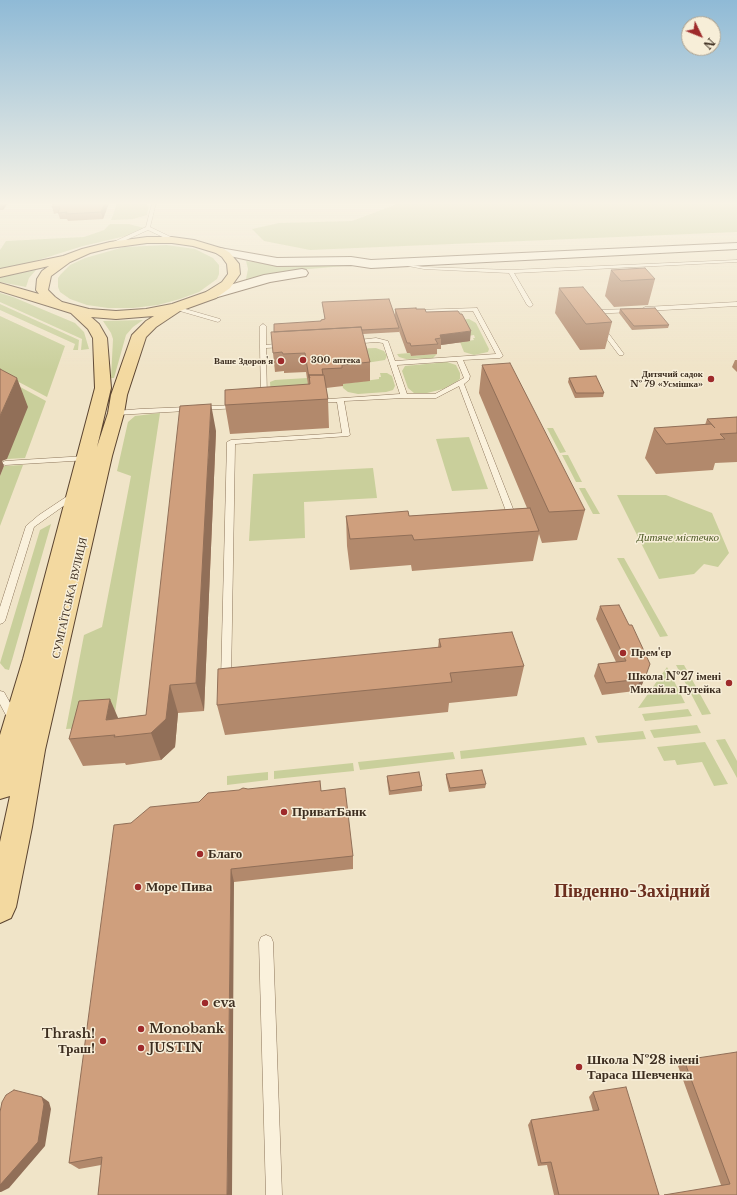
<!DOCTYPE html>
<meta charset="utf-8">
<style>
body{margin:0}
#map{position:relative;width:737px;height:1195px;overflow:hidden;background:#f0e4c8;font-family:"Libre Baskerville",serif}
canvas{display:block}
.north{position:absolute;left:681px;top:16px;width:40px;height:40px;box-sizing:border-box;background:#f7eed8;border:1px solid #ada18e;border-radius:50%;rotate:133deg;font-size:11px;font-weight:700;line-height:16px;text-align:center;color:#3d2e20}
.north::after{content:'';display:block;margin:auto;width:14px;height:18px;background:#9e2a2b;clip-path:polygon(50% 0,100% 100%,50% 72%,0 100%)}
</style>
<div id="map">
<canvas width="737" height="1195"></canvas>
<div class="north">N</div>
</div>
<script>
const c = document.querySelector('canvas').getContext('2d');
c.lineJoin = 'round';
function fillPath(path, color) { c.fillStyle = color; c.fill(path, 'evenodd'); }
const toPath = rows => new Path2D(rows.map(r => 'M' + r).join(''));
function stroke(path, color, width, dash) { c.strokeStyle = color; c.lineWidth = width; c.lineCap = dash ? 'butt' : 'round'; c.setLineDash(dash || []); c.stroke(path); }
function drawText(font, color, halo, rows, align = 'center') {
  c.font = font + ' "Libre Baskerville",serif'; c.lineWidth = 3; c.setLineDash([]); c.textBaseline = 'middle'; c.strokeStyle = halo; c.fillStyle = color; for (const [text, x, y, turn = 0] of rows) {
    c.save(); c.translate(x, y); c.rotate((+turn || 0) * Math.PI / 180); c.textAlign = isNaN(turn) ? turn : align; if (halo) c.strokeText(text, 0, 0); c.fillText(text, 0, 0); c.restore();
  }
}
fillPath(toPath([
 [142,203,149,206,147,215,144,216,133,219,111,220,117,204],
 [400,203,737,203,737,232,310,250,264,241,252,229,279,223,352,221],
 [110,224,129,224,144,228,130,235,83,246,32,262,0,269,0,250,6,241,84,237,104,230],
 [167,245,195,249,213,258,219,265,219,274,217,279,199,292,180,299,158,305,133,308,108,308,87,305,70,299,60,292,58,287,58,278,61,274,70,265,85,258,124,247],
 [246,261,282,266,356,265,286,271,246,279,248,269],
 [36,270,29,278,26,287,0,282,0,277],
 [0,293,13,297,75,323,84,332,89,349,81,350,82,339,0,302],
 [0,304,79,340,78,350,73,350,75,344,0,310],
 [0,316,65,346,47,397,0,372],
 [469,319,476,323,489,349,488,352,474,355,464,352,460,342,474,340,473,338,475,338,474,335,467,336,459,320],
 [143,320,133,327,126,335,114,378,111,378,113,339,111,333,103,321],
 [376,348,384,351,387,356,385,360,366,363,347,349],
 [410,353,411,356,437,354,433,358,406,359,399,357,397,354],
 [447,362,456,365,460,373,460,379,456,382,443,389,427,393,414,393,408,388,402,371,405,366],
 [380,373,387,373,392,376,395,386,393,390,386,392,358,394,348,392,343,388,342,384,379,379,379,377,381,377],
 [0,376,46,401,25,458,7,459,0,392],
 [307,378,309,389,271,397,270,382,275,380],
 [160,413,113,726,66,729,84,635,102,627,131,476,117,471,128,422,135,416],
 [547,428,553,428,566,452,560,453],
 [469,437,488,489,452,491,436,439],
 [562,455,568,455,582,482,576,482],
 [23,465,0,526,0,476,4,466],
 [373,468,377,498,304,502,305,538,249,541,253,474],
 [579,488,585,488,600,514,593,514],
 [617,495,666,495,712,513,729,553,718,567,704,564,694,574,659,579],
 [51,524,9,670,5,669,0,663,40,530],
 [617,558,624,558,668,636,660,637],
 [676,665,684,665,711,714,702,715],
 [667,667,685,703,638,708],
 [688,709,692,716,645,721,642,714],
 [697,725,701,733,654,738,650,730],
 [643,731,646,739,598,743,595,736],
 [584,737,587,745,461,759,460,751],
 [725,739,737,761,737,778,716,740],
 [705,742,728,784,714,786,702,762,677,765,675,760,664,761,657,747],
 [453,752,455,759,360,770,358,762],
 [353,763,354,771,274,779,274,771],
 [268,772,268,780,227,785,227,776]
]), '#c9cf9b');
const lane = toPath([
 [152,203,156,203,150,227,175,239,175,241,171,241,148,230,113,246,109,246,109,244,146,227,152,203],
 [737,260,737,262,514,273,533,305,530,307,527,305,509,273,424,269,397,264,399,263,424,267,511,270,737,260],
 [737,302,737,306,645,311,642,309,645,307,737,302],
 [175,306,220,319,221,320,218,322,173,309,173,307,175,306],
 [477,308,503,356,500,358,463,360,470,376,469,380,464,384,517,519,516,521,513,522,509,519,459,386,436,398,404,398,344,401,350,435,348,436,235,444,231,680,230,683,226,684,222,683,221,680,227,442,231,440,342,433,337,402,317,403,315,402,315,400,400,394,383,343,376,342,352,344,350,343,350,341,376,338,388,341,395,361,496,354,473,311,415,314,412,312,415,310,477,308],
 [457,361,464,378,435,394,407,394,397,365,457,361],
 [634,309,634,311,632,312,591,314,588,312,591,310,634,309],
 [263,324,266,326,266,345,283,343,286,345,283,347,266,348,267,399,264,401,261,399,260,347,260,326,263,324],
 [599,326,603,326,624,354,623,355,619,355,598,327,599,326],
 [236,405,239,407,238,408,116,415,113,413,116,411,140,409,236,405],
 [86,456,89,456,89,460,5,465,1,463,5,461,86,456],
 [72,493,75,493,79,495,34,527,5,621,3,623,0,624,0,607,26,526,39,515,72,493],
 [0,691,4,692,18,717,19,720,18,723,14,724,10,723,0,704,0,691],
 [266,935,271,937,273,942,282,1195,266,1195,259,942,261,937,266,935]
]);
const secondary = toPath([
 [737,243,737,249,371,268,351,265,277,266,220,254,216,253,214,251,216,249,220,248,277,258,351,257,371,260,737,243],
 [302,269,306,270,308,273,306,276,270,282,211,299,206,298,205,295,206,292,264,275,302,269]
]);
const primary = toPath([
 [147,237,172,237,194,240,224,249,230,253,239,264,240,274,230,288,216,298,180,311,156,327,146,337,127,395,124,413,112,456,45,750,32,827,16,907,11,918,0,923,0,842,10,796,0,799,0,735,23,659,95,388,93,338,88,329,71,313,0,291,0,283,39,294,36,290,37,279,42,271,49,266,0,277,0,269,63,256,82,249,110,242,147,237],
 [147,243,172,243,193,246,216,253,222,257,227,264,228,274,222,282,206,292,172,304,146,309,116,311,89,309,62,302,55,297,48,290,51,276,70,262,90,253,110,248,147,243],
 [154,316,146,321,132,335,111,395,108,413,97,447,111,388,107,338,99,324,91,317,116,319,154,316]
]);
stroke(lane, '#8d765c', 1);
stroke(secondary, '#6f573f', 2);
stroke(primary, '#5b4430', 2);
fillPath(lane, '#faf1dc');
fillPath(secondary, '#faf1dc');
fillPath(primary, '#f3d9a0');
fillPath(toPath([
 [0,203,8,203,3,210,0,210],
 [109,203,103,219,68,221,67,219,60,219,58,213,54,214,52,207],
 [611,270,655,279,648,305,614,307,605,296],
 [559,288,612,322,605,349,580,350,555,313],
 [322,302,395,316,395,309,416,309,426,312,470,341,441,345,441,349,437,349,437,354,411,356,410,353,407,353,399,331,399,332,363,334,370,362,370,381,343,384,343,386,326,388,328,399,329,428,230,434,225,405,308,385,306,372,284,373,284,371,275,372,273,353,274,332,321,321,325,319],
 [620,309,669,325,668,328,632,330,619,313],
 [735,360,737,360,737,372,732,367],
 [482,365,585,510,577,540,542,543,539,534,533,561,412,571,411,565,350,570,347,546,346,516,409,516,527,508,479,393],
 [569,378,604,393,603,397,575,398,568,382],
 [737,417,737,462,715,463,713,470,656,474,645,458,654,428,705,425,707,419],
 [216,431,204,711,178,713,175,747,161,760,126,765,125,763,83,766,69,739,118,718,146,715],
 [600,606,629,625,650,664,641,687,635,691,602,695,594,676,598,664,616,662,596,619],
 [439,639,524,666,517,696,449,703,448,712,225,735,217,705,438,648],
 [446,774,486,784,485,788,449,792,446,778],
 [387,776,422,786,422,791,389,795,387,780],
 [248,789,321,790,353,856,353,869,234,882,101,1165,79,1169,69,1163,131,823],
 [684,1060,737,1195,721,1185,678,1066],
 [593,1092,659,1195,554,1195,547,1165,538,1166,528,1125,531,1120,593,1111,589,1097]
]), '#b2896c');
fillPath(toPath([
 [1,203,8,203,3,210],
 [105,203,109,203,103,219,101,212],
 [471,331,470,341,441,345,441,338,440,335],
 [17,378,28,407,7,459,2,461,4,466,0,476,0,416],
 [211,404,216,431,204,711,196,683],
 [646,675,641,687,635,691,641,679],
 [170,685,178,713,175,747,161,760,151,733],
 [110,699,122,727,106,720],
 [231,869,234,882,232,1195,227,1195],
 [42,1097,49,1102,51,1109,45,1146,9,1188,1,1192,0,1192,0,1185]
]), '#916f58');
const building = toPath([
 [54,203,105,203,101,212,66,214,67,212,58,213,60,207,52,207,54,203],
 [645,268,655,279,621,281,611,270,645,268],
 [583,287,612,322,586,324,559,288,583,287],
 [389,299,399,328,362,330,361,327,274,332,274,324,321,321,321,320,325,319,322,302,389,299],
 [416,308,416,309,425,309,426,312,458,311,460,314,462,314,471,331,440,335,441,338,435,339,438,344,411,346,410,343,407,343,395,309,416,308],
 [655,308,669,325,634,326,620,309,655,308],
 [361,327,370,362,342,365,342,368,322,369,323,375,309,375,310,378,309,378,305,353,283,354,282,352,273,353,271,332,361,327],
 [510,363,585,510,549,512,482,365,510,363],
 [0,369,17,378,0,416,0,369],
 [309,375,324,375,328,399,225,405,225,390,310,384,309,375],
 [596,376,604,393,576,393,569,378,596,376],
 [211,404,196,683,170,685,166,719,151,733,114,737,115,735,69,739,79,701,110,699,106,720,146,715,180,406,211,404],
 [737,417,737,433,720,434,725,439,666,444,654,428,711,424,715,428,707,419,737,417],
 [530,508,539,531,414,540,412,535,350,539,346,516,408,511,409,516,530,508],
 [619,605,629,625,632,625,650,664,646,675,641,679,606,683,598,664,626,661,600,606,619,605],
 [512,632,524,666,450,673,452,682,217,705,218,669,441,647,439,639,512,632],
 [482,770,486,784,450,788,446,774,482,770],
 [419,772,422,786,390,791,387,776,419,772],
 [320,781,321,791,345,788,353,856,231,869,227,1195,98,1195,102,1157,69,1163,114,825,131,823,150,807,199,802,208,793,239,790,243,788,248,789,320,781],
 [737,1052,737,1195,664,1195,730,1184,684,1060,737,1052],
 [626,1087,659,1195,559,1195,551,1162,541,1163,531,1120,599,1110,593,1092,626,1087],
 [14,1090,42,1097,44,1104,38,1142,0,1185,0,1112,2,1102,6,1095,14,1090]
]);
fillPath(building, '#cf9f7d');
stroke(building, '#916f58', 1);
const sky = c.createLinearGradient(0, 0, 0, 370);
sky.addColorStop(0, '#8fbad6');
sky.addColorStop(0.55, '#f8f3e6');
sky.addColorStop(1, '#f8f3e600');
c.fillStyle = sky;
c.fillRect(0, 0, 737, 370);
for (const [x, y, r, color] of [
 [303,360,4,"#9e2a2b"],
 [281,361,4,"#9e2a2b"],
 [711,379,4,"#9e2a2b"],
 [623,653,4,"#9e2a2b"],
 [729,683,4,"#9e2a2b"],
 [284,812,4,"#9e2a2b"],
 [200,854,4,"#9e2a2b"],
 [138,887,4,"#9e2a2b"],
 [205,1003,4,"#9e2a2b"],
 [141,1029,4,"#9e2a2b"],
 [103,1041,4,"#9e2a2b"],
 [141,1048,4,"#9e2a2b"],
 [579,1067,4,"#9e2a2b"]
]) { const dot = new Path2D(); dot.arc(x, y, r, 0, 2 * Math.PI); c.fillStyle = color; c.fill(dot); stroke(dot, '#f7eed8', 1.5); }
drawText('bold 9px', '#3d2e20', '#f7eed8', [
 ["300 аптека",311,360,"left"],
 ["Ваше Здоров'я",273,361],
 ["Дитячий садок",703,374],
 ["№ 79 «Усмішка»",703,384]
], 'right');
drawText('italic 11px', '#4d5a26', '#f7eed8', [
 ["Дитяче містечко",678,538]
]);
drawText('11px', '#3d2e20', '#f7eed8', [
 ["СУМГАЇТСЬКА ВУЛИЦЯ",70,598,-77]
]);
drawText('bold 11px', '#3d2e20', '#f7eed8', [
 ["Прем'єр",631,653],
 ["Школа №27 імені",721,677,"right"],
 ["Михайла Путейка",721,690,"right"]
], 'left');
drawText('bold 13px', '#3d2e20', '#f7eed8', [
 ["ПриватБанк",292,812],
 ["Благо",208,854],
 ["Море Пива",146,887],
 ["eva",213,1003],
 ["Monobank",149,1029],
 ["Thrash!",95,1034,"right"],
 ["Траш!",95,1049,"right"],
 ["JUSTIN",149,1048],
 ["Школа №28 імені",587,1060],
 ["Тараса Шевченка",587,1075]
], 'left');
drawText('bold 18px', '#6b2e1e', '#f7eed8', [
 ["Південно-Західний",632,892]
]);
</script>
